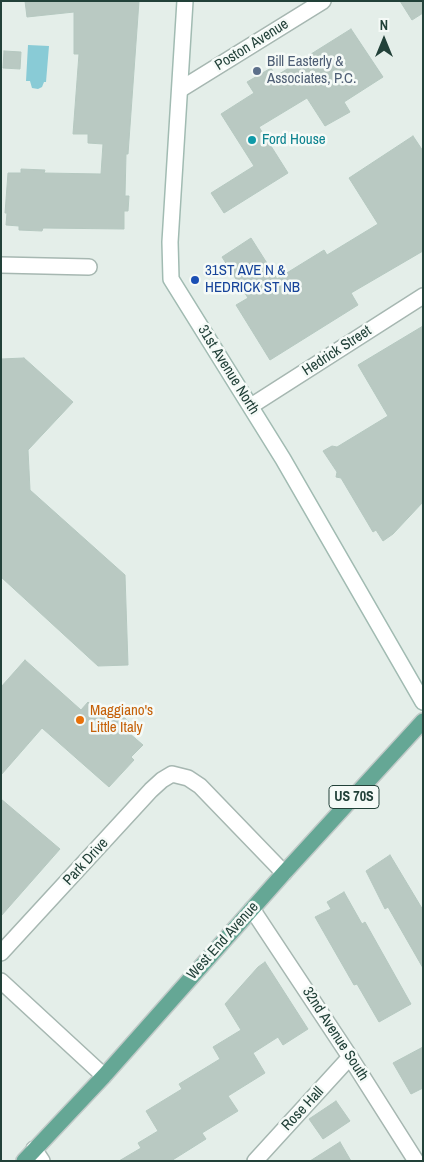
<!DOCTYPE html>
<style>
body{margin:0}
#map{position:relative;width:424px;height:1162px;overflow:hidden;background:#e4eee9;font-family:"Archivo Narrow",sans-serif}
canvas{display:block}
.frame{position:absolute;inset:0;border:2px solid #224139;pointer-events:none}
.north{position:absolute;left:359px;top:15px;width:50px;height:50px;-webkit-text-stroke:4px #f5faf7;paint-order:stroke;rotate:0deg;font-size:14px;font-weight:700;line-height:20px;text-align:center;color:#224139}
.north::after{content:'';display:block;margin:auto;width:18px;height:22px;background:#224139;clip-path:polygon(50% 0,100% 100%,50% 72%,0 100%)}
</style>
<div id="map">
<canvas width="424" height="1162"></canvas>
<div class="frame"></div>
<div class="north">N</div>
</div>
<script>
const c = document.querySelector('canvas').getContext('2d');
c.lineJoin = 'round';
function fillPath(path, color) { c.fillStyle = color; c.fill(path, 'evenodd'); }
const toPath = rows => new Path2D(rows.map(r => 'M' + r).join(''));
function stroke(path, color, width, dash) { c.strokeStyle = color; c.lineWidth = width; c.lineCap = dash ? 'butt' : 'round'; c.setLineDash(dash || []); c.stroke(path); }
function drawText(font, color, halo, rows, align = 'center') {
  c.font = font + ' "Archivo Narrow",sans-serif'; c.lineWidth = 5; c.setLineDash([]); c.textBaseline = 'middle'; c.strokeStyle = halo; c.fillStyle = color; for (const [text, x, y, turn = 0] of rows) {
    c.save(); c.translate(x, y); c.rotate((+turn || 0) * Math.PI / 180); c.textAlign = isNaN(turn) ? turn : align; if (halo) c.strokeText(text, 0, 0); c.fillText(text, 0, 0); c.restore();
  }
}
fillPath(toPath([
 [28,45,49,46,46,82,44,82,42,87,38,89,32,88,30,81,26,81]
]), '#89cbd6');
const building = toPath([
 [25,1,139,1,128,154,126,154,125,196,129,196,128,211,124,211,124,229,43,228,42,231,19,230,19,226,6,225,7,213,5,213,8,173,21,173,21,169,45,170,44,173,101,174,103,144,88,143,88,134,73,134,79,54,74,54,74,12,27,17,25,1],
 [400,1,423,1,423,13,412,20,400,1],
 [351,29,383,77,344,102,350,112,325,126,307,98,259,127,288,173,224,213,211,193,254,166,221,114,254,93,247,82,271,68,276,76,351,29],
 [4,51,21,52,20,69,3,68,4,51],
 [413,136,423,151,423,251,351,293,358,305,270,360,236,305,248,298,222,257,251,238,277,279,324,250,327,255,378,224,349,178,413,136],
 [423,326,423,502,393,534,383,541,376,530,373,532,341,478,336,477,337,472,323,451,332,446,337,447,388,416,358,365,423,326],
 [24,358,73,402,28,450,30,490,125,575,128,665,98,666,1,577,1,359,24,358],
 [25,660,81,710,88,702,98,711,101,707,107,713,112,707,135,727,129,733,143,745,131,757,134,760,109,787,42,728,1,775,1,687,25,660],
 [1,799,60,849,1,916,1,799],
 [390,855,423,910,423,968,388,907,385,909,366,871,390,855],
 [344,892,362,924,365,922,411,1004,379,1022,357,984,354,985,315,917,331,909,327,902,344,892],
 [265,962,308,1029,283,1045,278,1037,253,1053,265,1073,228,1096,238,1111,202,1133,206,1139,171,1161,119,1161,141,1148,138,1143,158,1131,146,1111,182,1089,179,1084,220,1059,213,1047,241,1030,225,1004,258,967,265,962],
 [423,1047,423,1088,411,1094,393,1063,423,1047],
 [336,1101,350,1121,323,1139,309,1119,336,1101],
 [340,1142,351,1161,310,1161,340,1142]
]);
fillPath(building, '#b9c9c2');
stroke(building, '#b5c8c0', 1);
const street = toPath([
 [181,89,323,1],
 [1,265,89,267],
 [251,406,423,296],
 [252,909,350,1057,416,1161],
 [1,953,151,790,162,780,172,774,188,778,200,786,284,873],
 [1,981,104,1076],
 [34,1149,42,1161],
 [255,1161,350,1057]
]);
const secondary = toPath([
 [185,1,170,242,171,279,283,459,423,702]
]);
const primary = toPath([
 [24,1161,104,1076,284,873,423,721]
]);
stroke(street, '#a6b7b1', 18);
stroke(secondary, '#a1bbb2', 18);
stroke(primary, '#c1cac8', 18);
stroke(street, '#fff', 15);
stroke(secondary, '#fff', 15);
stroke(primary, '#65a795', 15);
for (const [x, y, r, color] of [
 [257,71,5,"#5c6f8a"],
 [252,140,5,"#0f9aa8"],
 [195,280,5,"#1a4fb4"],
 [80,720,5,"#e8710a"]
]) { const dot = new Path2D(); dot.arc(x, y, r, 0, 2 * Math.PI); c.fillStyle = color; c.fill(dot); stroke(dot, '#f5faf7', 2); }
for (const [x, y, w] of [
 [354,797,50]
]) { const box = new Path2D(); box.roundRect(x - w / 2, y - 11.5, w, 23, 4); c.fillStyle = '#f5faf7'; c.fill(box); stroke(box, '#224139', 1); }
drawText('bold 14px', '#224139', null, [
 ["US 70S",354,797]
]);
drawText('15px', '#224139', '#f5faf7', [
 ["Poston Avenue",252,45,-32],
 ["Hedrick Street",337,351,-33],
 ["31st Avenue North",228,370,58],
 ["Park Drive",86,862,-47],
 ["West End Avenue",223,941,-48],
 ["32nd Avenue South",335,1034,57],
 ["Rose Hall",303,1109,-47]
]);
drawText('15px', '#4e5e75', '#f5faf7', [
 ["Bill Easterly &",267,62],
 ["Associates, P.C.",267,79]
], 'left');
drawText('15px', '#0d838f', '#f5faf7', [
 ["Ford House",262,140]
], 'left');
drawText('15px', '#164399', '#f5faf7', [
 ["31ST AVE N &",205,271],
 ["HEDRICK ST NB",205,288]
], 'left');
drawText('15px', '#c56008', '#f5faf7', [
 ["Maggiano's",90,711],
 ["Little Italy",90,728]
], 'left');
</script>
